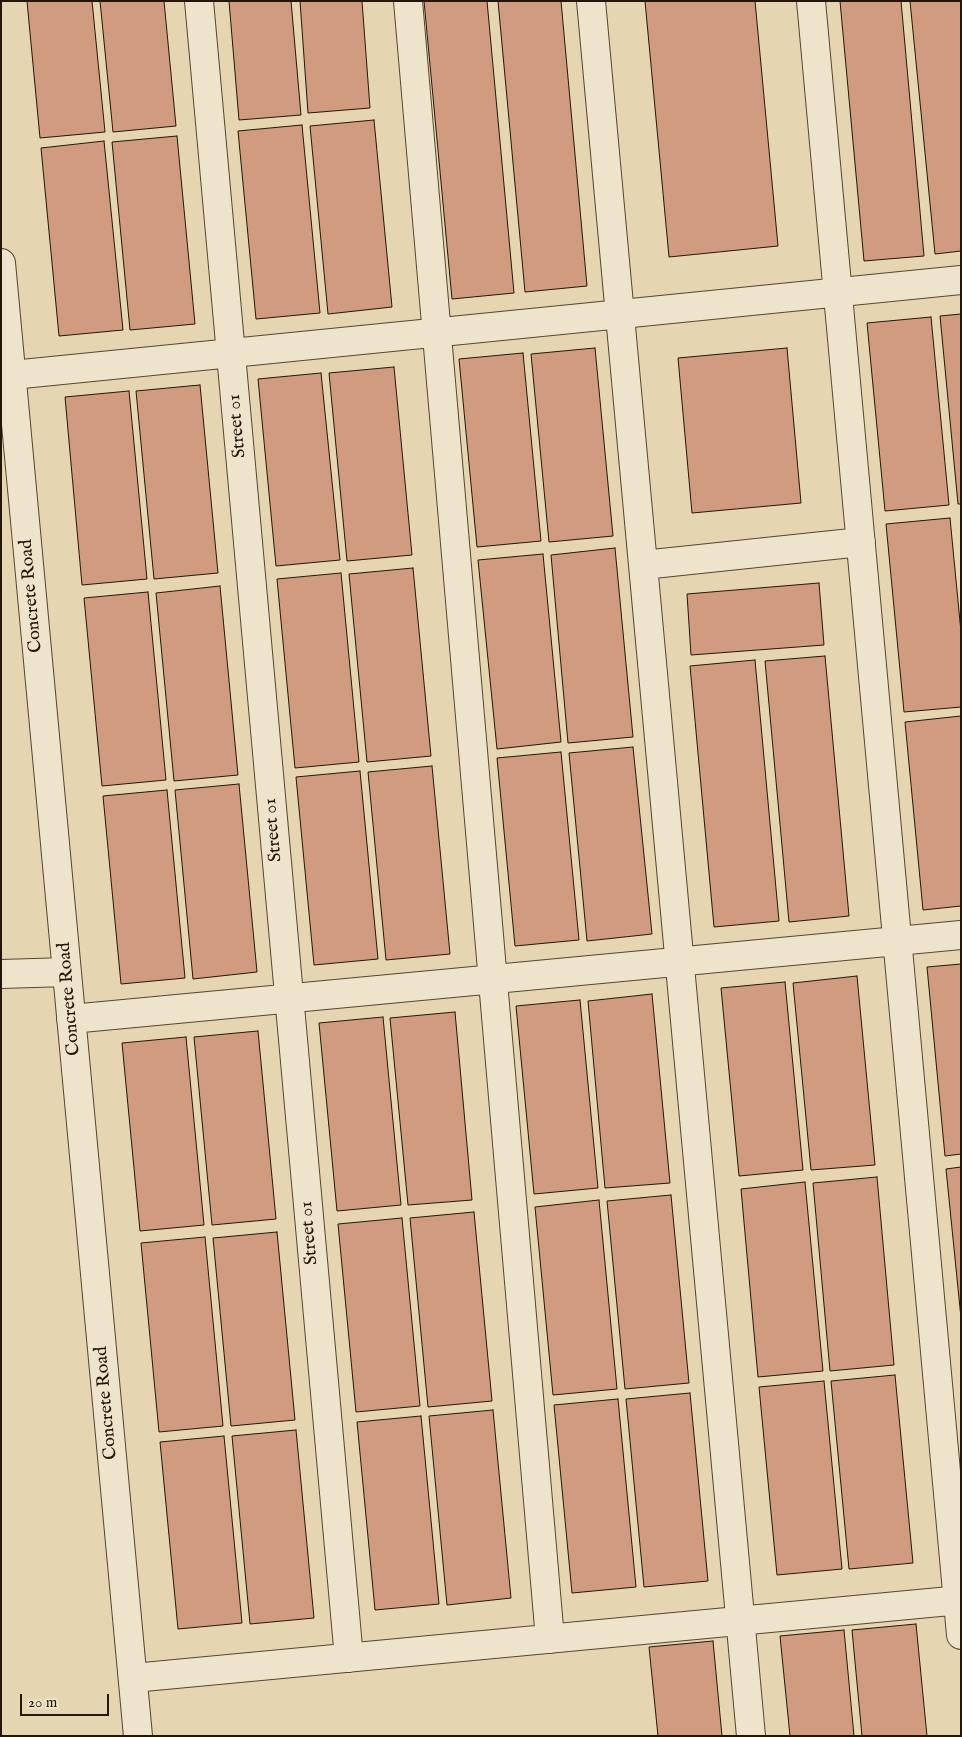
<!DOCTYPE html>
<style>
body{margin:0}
#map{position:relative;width:962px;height:1737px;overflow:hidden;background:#e5d5b1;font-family:"IM FELL English",serif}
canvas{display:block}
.frame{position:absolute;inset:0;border:2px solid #241607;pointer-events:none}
.scale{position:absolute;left:20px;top:1694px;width:89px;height:22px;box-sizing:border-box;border:2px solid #241607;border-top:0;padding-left:6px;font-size:15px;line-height:18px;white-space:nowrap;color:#241607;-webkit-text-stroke:4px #eee4cc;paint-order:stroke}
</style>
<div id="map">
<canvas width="962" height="1737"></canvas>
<div class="frame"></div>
<div class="scale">20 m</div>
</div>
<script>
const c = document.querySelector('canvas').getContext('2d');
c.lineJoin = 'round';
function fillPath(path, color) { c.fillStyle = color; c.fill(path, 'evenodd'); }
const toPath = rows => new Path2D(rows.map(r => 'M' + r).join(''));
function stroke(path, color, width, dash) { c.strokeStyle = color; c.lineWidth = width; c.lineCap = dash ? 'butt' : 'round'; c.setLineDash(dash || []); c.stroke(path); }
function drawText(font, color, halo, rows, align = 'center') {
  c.font = font + ' "IM FELL English",serif'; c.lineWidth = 4; c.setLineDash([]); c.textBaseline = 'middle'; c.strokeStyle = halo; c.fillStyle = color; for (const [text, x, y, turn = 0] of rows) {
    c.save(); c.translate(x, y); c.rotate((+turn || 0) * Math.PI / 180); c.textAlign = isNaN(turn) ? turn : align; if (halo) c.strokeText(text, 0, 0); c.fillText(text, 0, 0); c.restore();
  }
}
const building = toPath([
 [27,1,92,1,105,132,40,138,27,1],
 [100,1,164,1,176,126,113,132,100,1],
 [229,1,291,1,301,115,239,120,229,1],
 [300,1,362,1,370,108,308,113,300,1],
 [424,1,487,1,514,293,452,299,424,1],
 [498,1,561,1,587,286,525,292,498,1],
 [645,1,755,1,778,246,669,257,645,1],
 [840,1,901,1,924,256,864,261,840,1],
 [910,1,961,1,961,251,935,254,910,1],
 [374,120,392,307,328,314,310,126,374,120],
 [302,125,320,313,256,319,238,131,302,125],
 [177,136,195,324,130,330,112,142,177,136],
 [104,141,123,330,59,336,41,148,104,141],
 [961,314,961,504,958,504,940,316,961,314],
 [931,317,949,505,885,511,867,323,931,317],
 [595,348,613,536,549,542,531,354,595,348],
 [787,348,801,503,692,513,678,358,787,348],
 [523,353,541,541,477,547,459,359,523,353],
 [394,367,412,555,347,561,329,373,394,367],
 [321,373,340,560,276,566,258,379,321,373],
 [200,385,218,573,154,579,136,391,200,385],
 [129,391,147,579,82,585,65,397,129,391],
 [950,518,961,632,961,707,904,712,886,524,950,518],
 [615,548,633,737,568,743,551,555,615,548],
 [543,554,561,742,497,749,478,560,543,554],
 [413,568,431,756,367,762,349,574,413,568],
 [341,573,359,762,295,768,277,579,341,573],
 [819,583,824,645,691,655,687,594,819,583],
 [220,586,238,775,174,781,156,593,220,586],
 [148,592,166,780,102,786,84,598,148,592],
 [825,656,849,916,789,922,765,661,825,656],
 [755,660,779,921,714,927,690,666,755,660],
 [961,716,961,906,923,910,905,722,961,716],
 [633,747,652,934,587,941,569,753,633,747],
 [561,752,579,940,515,946,497,758,561,752],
 [432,766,450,954,386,960,368,772,432,766],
 [360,771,378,959,314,965,296,777,360,771],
 [239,784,257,972,193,979,175,790,239,784],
 [167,790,185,978,121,984,103,796,167,790],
 [961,964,961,1154,945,1156,927,967,961,964],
 [857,976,875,1165,811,1170,793,983,857,976],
 [785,982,803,1170,739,1176,721,988,785,982],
 [652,994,670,1183,605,1188,588,1001,652,994],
 [580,1000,598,1188,534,1194,516,1006,580,1000],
 [455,1012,472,1200,408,1205,390,1018,455,1012],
 [383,1017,401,1205,337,1211,319,1023,383,1017],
 [258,1031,276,1219,212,1225,194,1037,258,1031],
 [186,1037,204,1225,140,1231,122,1043,186,1037],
 [961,1167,961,1318,946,1169,961,1167],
 [877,1177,894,1365,830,1371,813,1183,877,1177],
 [805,1182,823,1371,758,1377,741,1189,805,1182],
 [671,1195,689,1383,625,1389,607,1201,671,1195],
 [599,1200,617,1389,553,1395,535,1207,599,1200],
 [474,1212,492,1401,428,1407,410,1218,474,1212],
 [402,1218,420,1406,356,1412,338,1224,402,1218],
 [277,1232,295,1420,231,1426,213,1238,277,1232],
 [205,1237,223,1426,159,1432,141,1243,205,1237],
 [895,1375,913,1563,849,1569,831,1381,895,1375],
 [824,1381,842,1569,777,1575,759,1387,824,1381],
 [690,1393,708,1581,644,1587,626,1399,690,1393],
 [618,1399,636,1587,572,1593,554,1405,618,1399],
 [493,1410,511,1598,447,1605,429,1416,493,1410],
 [421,1416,439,1604,375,1610,357,1422,421,1416],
 [296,1430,314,1618,250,1624,232,1436,296,1430],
 [224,1436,242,1623,178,1629,160,1442,224,1436],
 [916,1624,927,1736,862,1736,852,1630,916,1624],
 [844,1630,854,1736,790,1736,780,1636,844,1630],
 [713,1641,722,1736,658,1736,649,1647,713,1641]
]);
fillPath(building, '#d19b7f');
stroke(building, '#241607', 1);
const minor = toPath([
 [199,1,349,1658],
 [408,1,550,1639],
 [591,1,751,1736],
 [811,1,961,1635],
 [1,263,138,1736],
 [12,375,961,280],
 [643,565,861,542],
 [1,974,67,972],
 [71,1019,961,935],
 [133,1678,961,1600]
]);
stroke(minor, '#544632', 30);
stroke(minor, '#eee4cc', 28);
drawText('18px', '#241607', '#eee4cc', [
 ["Street 01",238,426,-95],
 ["Concrete Road",32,596,-95],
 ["Street 01",274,830,-95],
 ["Concrete Road",70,999,-95],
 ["Street 01",310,1233,-95],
 ["Concrete Road",107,1403,-95]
]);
</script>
